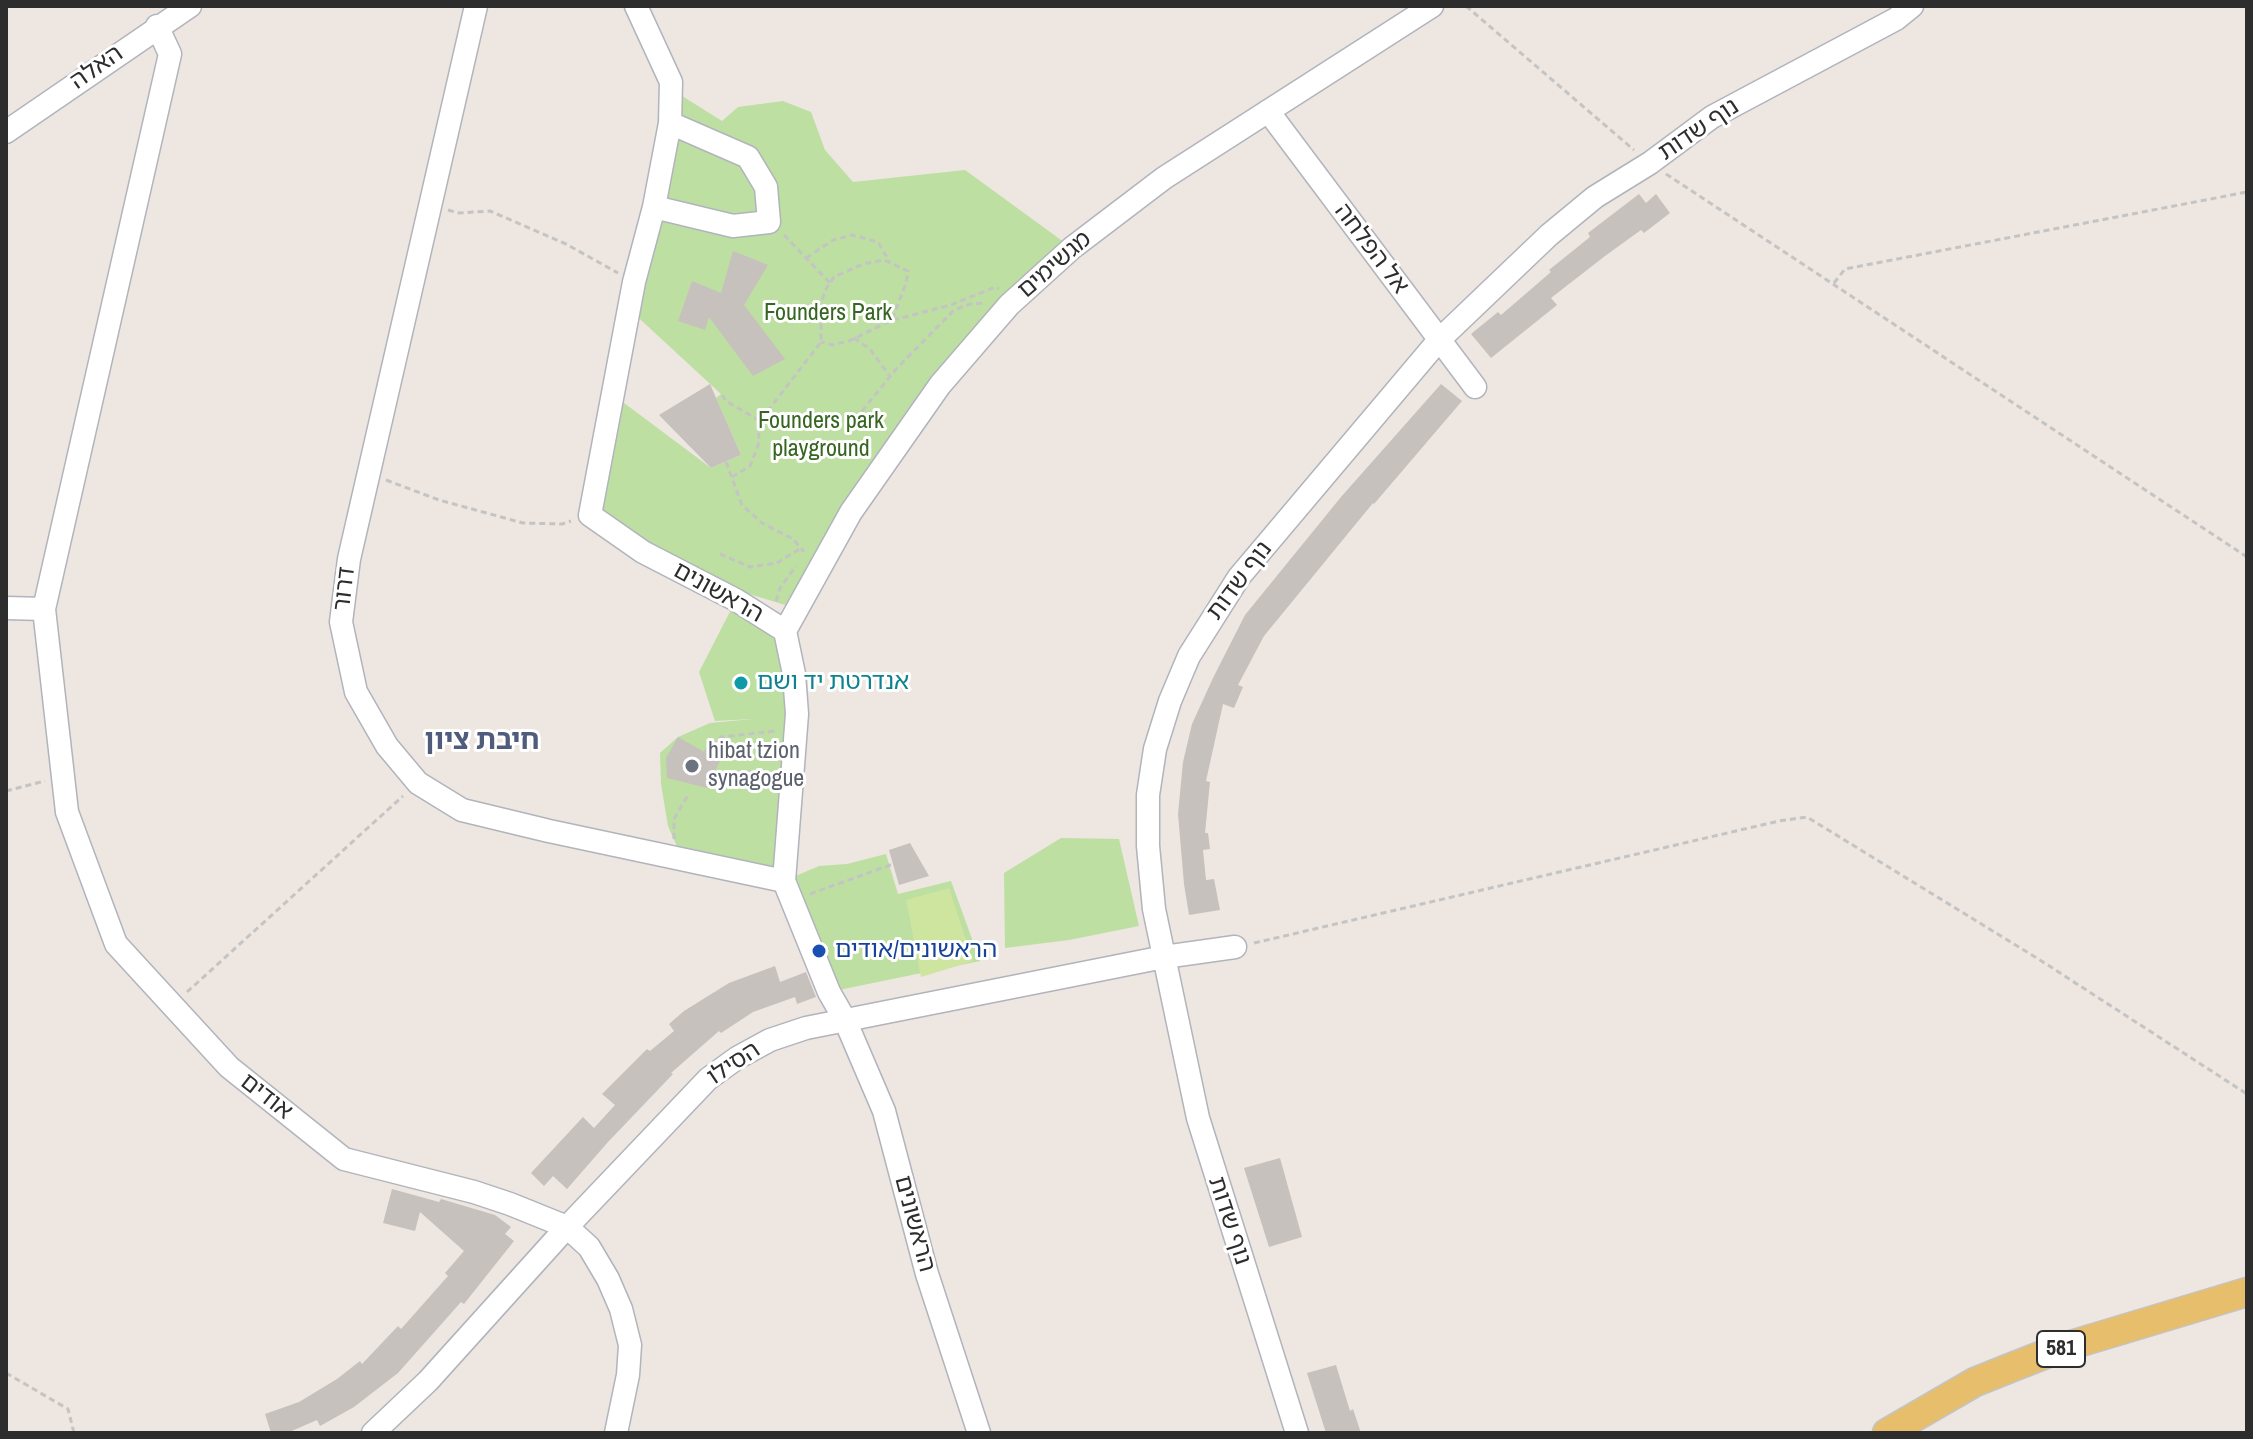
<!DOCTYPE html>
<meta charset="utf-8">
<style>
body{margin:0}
#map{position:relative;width:2253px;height:1439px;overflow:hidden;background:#ede6e1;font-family:"Archivo Narrow",sans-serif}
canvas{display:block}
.frame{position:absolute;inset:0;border:8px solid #2d2d2d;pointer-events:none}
</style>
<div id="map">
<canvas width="2253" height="1439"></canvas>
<div class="frame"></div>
</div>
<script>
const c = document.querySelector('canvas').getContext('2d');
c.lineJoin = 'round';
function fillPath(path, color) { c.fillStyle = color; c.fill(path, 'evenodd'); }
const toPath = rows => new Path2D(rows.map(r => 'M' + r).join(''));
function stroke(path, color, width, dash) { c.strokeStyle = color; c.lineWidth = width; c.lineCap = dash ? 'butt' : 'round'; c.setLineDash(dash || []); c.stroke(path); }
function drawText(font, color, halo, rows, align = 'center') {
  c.font = font + ' "Archivo Narrow","Noto Sans Hebrew",sans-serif'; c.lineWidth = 6; c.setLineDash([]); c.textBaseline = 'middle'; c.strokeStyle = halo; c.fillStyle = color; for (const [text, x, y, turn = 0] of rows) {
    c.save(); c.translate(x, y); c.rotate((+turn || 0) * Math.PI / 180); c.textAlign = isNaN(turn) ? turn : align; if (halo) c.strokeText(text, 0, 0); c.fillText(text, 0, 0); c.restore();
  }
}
fillPath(toPath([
 [671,89,722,121,738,107,783,101,811,112,825,150,853,182,965,170,1072,248,989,316,785,605,681,573,590,515,612,394,711,468,741,455,716,398,721,394,629,309],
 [736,600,785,631,797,714,775,879,679,851,668,826,661,784,660,753,678,737,710,723,752,719,715,721,699,672],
 [1061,838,1119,839,1139,926,1069,940,1005,948,1004,873],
 [886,854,898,894,951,881,980,961,829,992,784,881,819,866,847,864]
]), '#bddfa2');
fillPath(toPath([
 [949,888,973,961,921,977,906,900]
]), '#cee59f');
fillPath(toPath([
 [1639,194,1646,203,1656,194,1670,213,1644,233,1641,230,1605,256,1551,298,1557,305,1491,358,1471,334,1498,312,1501,315,1551,272,1549,270,1590,237,1588,233],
 [733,251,768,265,744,305,785,359,753,376,709,317,705,330,678,321,692,281,721,293],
 [710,384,741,455,711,468,659,415],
 [1441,384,1462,401,1374,504,1373,503,1264,636,1238,685,1243,687,1234,708,1223,704,1206,781,1210,782,1205,833,1208,833,1210,849,1203,850,1206,880,1214,879,1220,910,1189,915,1184,884,1178,814,1183,762,1192,724,1213,678,1245,615,1341,497],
 [678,737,720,761,707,788,667,778,666,758],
 [910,843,929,876,899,885,889,850],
 [775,966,780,982,806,972,816,997,797,1004,795,997,753,1012,721,1033,719,1031,671,1073,673,1074,608,1142,567,1189,553,1176,544,1186,531,1173,583,1117,594,1128,615,1105,602,1094,647,1049,650,1051,674,1031,669,1024,684,1011,729,983],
 [1280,1158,1302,1237,1269,1247,1244,1168],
 [392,1189,439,1202,441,1199,495,1215,511,1227,505,1234,514,1241,464,1304,461,1302,398,1373,354,1407,320,1426,317,1420,287,1433,271,1433,265,1414,299,1402,337,1379,360,1361,362,1364,398,1326,401,1329,448,1276,445,1273,464,1251,420,1212,415,1231,383,1223],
 [1336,1365,1350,1411,1353,1409,1361,1433,1326,1433,1307,1373]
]), '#c6c1bc');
const minor = toPath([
 [476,6,349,559,341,622,356,692,387,746,418,783,462,810,549,831,784,881],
 [636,6,671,82,670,123,654,207,634,282,590,515,643,552,736,600,785,631,794,674,797,714,784,881,829,992,845,1020,884,1111,927,1274,979,1433],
 [1268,111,1475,387],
 [6,132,190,6],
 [654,207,733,226,769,222,766,187,748,157,670,123],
 [6,608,44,609,170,54,157,26],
 [44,609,67,812,116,944,229,1067,344,1159,474,1192,510,1204,567,1227,589,1247,608,1279,621,1309,630,1345,628,1375,616,1433],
 [785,631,851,512,940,385,1009,305,1072,248,1164,178,1432,6],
 [373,1433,428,1381,567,1227,708,1079,737,1058,770,1040,806,1028,1164,957,1235,947],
 [1297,1433,1198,1118,1154,909,1148,846,1148,795,1155,749,1170,701,1189,656,1239,577,1439,340,1549,235,1595,197,1650,163,1712,117,1896,19,1912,6]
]);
const major = toPath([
 [1887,1433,1975,1382,2015,1366,2061,1348,2247,1292]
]);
stroke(minor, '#b1b4bc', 25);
stroke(major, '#c4c4c4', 31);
stroke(toPath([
 [1466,6,1634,150],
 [1666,174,2247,557],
 [448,210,459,213,490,211,566,244,618,273],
 [784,235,830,283],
 [806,258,833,240,852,235,878,242,889,261],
 [1834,283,1845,269,2247,192],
 [893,320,951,305,995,287,999,289],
 [854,338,870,349,889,375],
 [722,395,726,401,760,421],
 [862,411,897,368,954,310,970,304,984,303],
 [726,462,742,505,762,523,793,539,804,552],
 [732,477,750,466,758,446,760,421,821,342,821,303,826,289,834,277,863,264,884,260,908,271,906,283,892,320,849,341,832,345,821,342],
 [386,480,439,500,523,523,562,524,571,521],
 [720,554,750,567,777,563,801,548],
 [776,601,780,588,796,566],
 [705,752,711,743,721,737,776,731],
 [715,772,773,772],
 [6,791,45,781],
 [674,839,674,819,688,795],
 [810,894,893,864],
 [1254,943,1779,821,1807,817,2040,960,2247,1094],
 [187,992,403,796],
 [6,1373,68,1409,74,1433]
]), '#c4c4c4', 3, [6, 4]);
stroke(minor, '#fff', 22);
stroke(major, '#e6be6c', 28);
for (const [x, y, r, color] of [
 [741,683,8,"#0f9aa8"],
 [692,766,8,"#6b7280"],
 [819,951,8,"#1a4fb4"]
]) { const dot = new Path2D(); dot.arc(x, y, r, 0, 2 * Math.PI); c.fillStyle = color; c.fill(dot); stroke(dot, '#fff', 3); }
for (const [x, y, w] of [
 [2061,1349,48]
]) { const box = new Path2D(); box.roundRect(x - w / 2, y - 18, w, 36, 6); c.fillStyle = '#fff'; c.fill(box); stroke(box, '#2d2d2d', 2); }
drawText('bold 22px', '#2d2d2d', null, [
 ["581",2061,1349]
]);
drawText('24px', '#2d2d2d', '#fff', [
 ["האלה",97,68,-35],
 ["נוף שדות",1699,130,-34],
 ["אל הפלחה",1371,249,53],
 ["מגשימים",1055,265,-41],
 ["נוף שדות",1240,581,-53],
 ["דרור",345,589,-83],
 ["הראשונים",718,593,29],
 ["הסילו",734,1064,-34],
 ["אודים",266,1097,38],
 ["נוף שדות",1229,1221,72],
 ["הראשונים",914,1224,75]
]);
drawText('24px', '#366621', '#fff', [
 ["Founders Park",828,314],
 ["Founders park",821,422],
 ["playground",821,450]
]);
drawText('24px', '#0d838f', '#fff', [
 ["אנדרטת יד ושם",757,683]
], 'left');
drawText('24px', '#5b616d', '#fff', [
 ["hibat tzion",708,752],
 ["synagogue",708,780]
], 'left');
drawText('24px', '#164399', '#fff', [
 ["הראשונים/אודים",835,951]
], 'left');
drawText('bold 28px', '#505c7b', '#fff', [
 ["חיבת ציון",482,741]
]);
</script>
